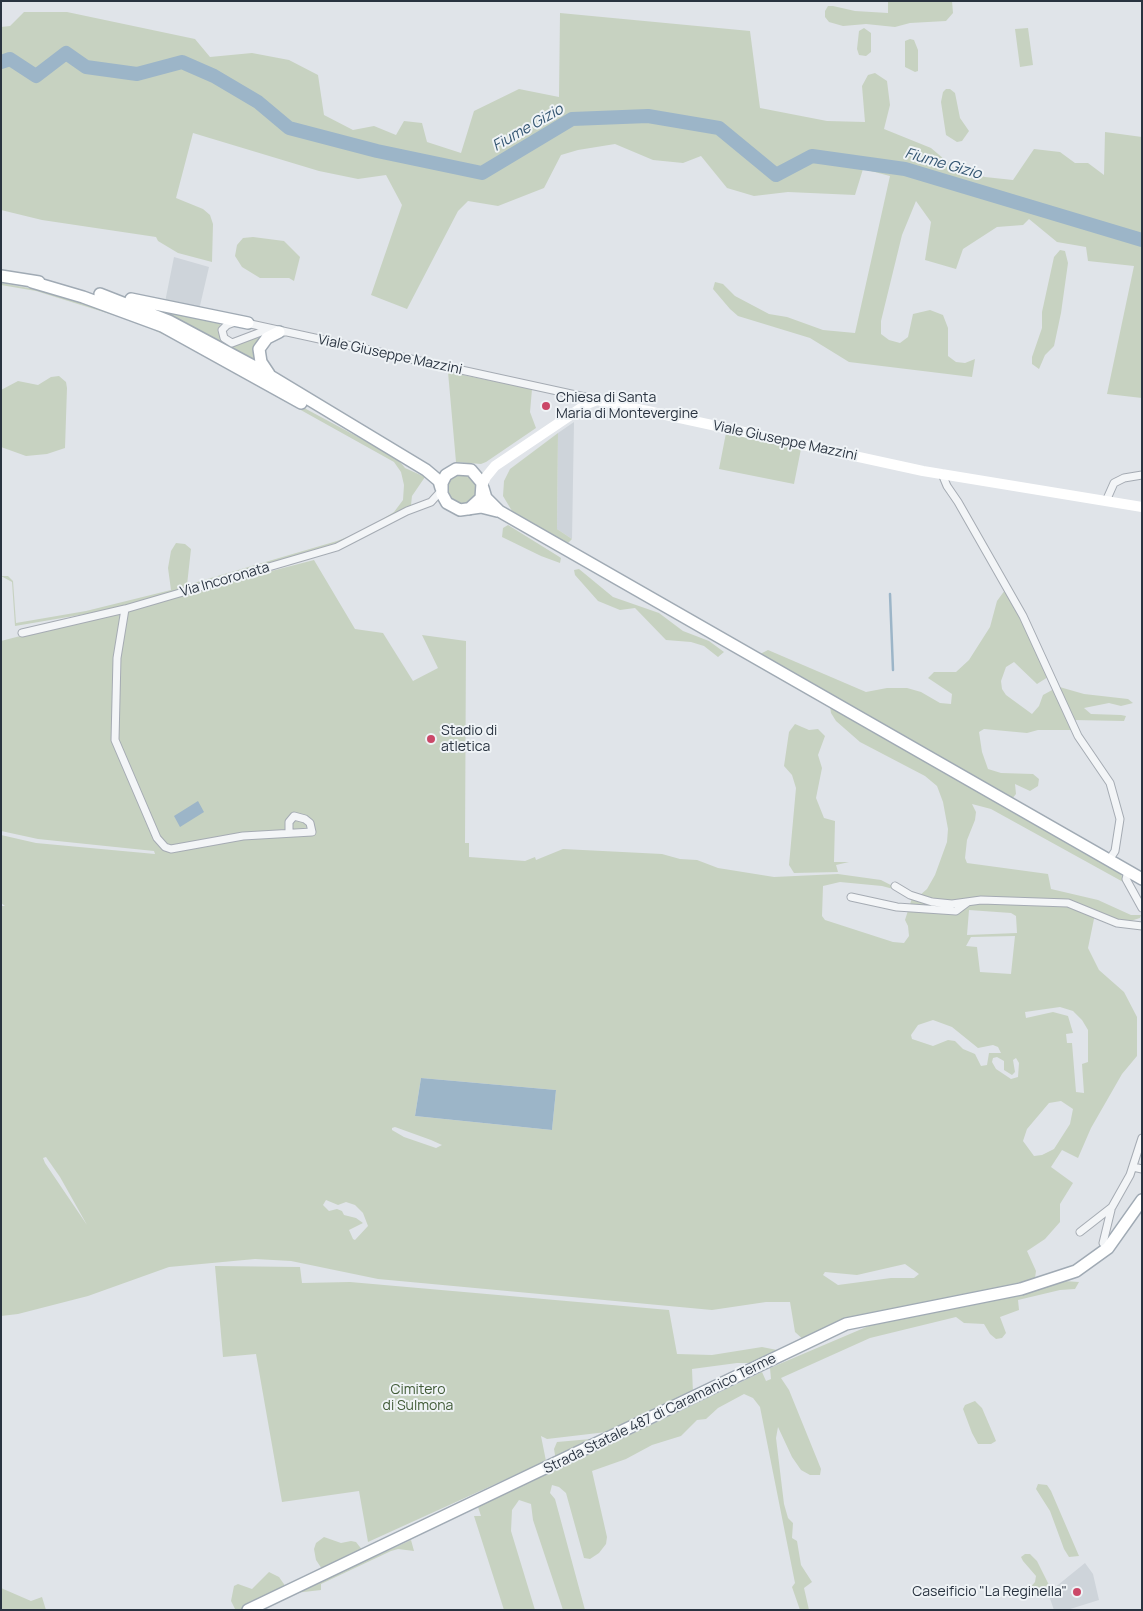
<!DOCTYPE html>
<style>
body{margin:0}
#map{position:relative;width:1143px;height:1611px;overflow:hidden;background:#e0e4e9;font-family:Manrope,sans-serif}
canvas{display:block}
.frame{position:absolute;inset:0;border:2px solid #293340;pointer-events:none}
</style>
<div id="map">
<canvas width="1143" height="1611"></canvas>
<div class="frame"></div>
</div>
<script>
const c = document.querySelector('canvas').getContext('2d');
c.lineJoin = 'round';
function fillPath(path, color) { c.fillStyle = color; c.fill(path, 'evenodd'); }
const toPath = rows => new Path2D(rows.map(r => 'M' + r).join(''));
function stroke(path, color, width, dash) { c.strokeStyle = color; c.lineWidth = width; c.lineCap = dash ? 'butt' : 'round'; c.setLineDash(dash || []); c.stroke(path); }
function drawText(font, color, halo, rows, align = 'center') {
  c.font = font + ' Manrope,sans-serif'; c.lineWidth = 4; c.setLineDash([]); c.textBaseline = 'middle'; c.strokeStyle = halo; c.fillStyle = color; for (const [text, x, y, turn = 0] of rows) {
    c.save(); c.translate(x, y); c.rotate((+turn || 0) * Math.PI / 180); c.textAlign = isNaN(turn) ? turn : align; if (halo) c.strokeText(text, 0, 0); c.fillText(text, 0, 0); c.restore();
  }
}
fillPath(toPath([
 [174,257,209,267,199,310,165,302],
 [574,422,572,539,557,529,558,433],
 [1085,1563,1093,1574,1099,1600,1067,1610,1054,1610,1048,1593]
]), '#ced4da');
fillPath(toPath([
 [888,1,952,1,953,13,946,21,910,23,895,27,866,24,843,26,829,22,825,17,825,11,828,6,833,6,855,11,888,13],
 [24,12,67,12,195,39,210,57,252,53,289,60,318,75,324,115,353,130,374,126,396,135,404,121,422,123,427,142,461,153,474,111,519,89,559,97,560,13,750,31,760,108,827,121,865,122,862,86,868,75,875,73,887,81,890,105,884,129,931,148,957,170,985,177,1013,180,1034,149,1060,152,1075,163,1088,163,1104,175,1105,132,1142,137,1142,398,1107,394,1134,266,1088,261,1086,247,1057,242,1029,219,1023,225,997,227,963,249,956,269,925,260,931,222,916,201,902,235,881,321,881,334,889,340,900,343,908,337,913,314,930,310,943,315,948,328,948,356,956,362,965,363,975,359,972,377,849,362,810,338,738,316,730,309,713,289,715,282,723,284,735,296,769,314,787,317,823,330,855,333,890,176,863,169,855,195,788,192,754,196,727,188,701,156,683,163,653,160,615,144,578,150,561,155,544,188,498,206,468,201,458,211,407,309,371,295,402,205,386,175,358,179,319,171,193,133,176,198,203,209,210,215,213,224,212,262,178,253,158,241,156,237,42,220,1,210,1,27,10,26],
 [864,28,871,33,871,52,866,56,859,55,857,49,859,31],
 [1028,28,1033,65,1020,67,1015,29],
 [910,39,914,40,918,50,918,71,915,72,905,67,905,41],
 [946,89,950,89,955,93,960,118,969,131,962,141,957,142,946,135,941,102,943,92],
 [253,237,284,241,300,257,294,281,289,278,260,278,242,267,235,256,237,245,243,238],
 [1060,250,1065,251,1068,263,1061,313,1054,346,1045,355,1039,369,1032,364,1032,357,1042,328,1042,312,1054,257],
 [1,283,57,293,141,320,397,458,405,468,425,477,412,496,411,505,365,530,336,543,115,609,15,626,12,582,1,576,8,576,13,581,16,623,86,611,171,590,168,568,171,551,176,543,185,544,191,549,187,585,337,541,365,530,394,512,403,500,404,485,401,472,394,462,177,341,139,323,36,291,1,285],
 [156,310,220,322,221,338,232,346,262,334,256,357,253,361,154,311],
 [448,372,532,389,530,412,536,428,486,462,481,464,456,462],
 [59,376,66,382,67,388,65,448,47,454,26,456,1,447,1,390,18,381,38,385,51,377],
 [558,433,557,529,572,539,567,544,515,516,503,496,504,481,510,469],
 [726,433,801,449,794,484,719,469],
 '446 489a16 16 0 1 1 32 0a16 16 0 1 1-32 0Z',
 [508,525,558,556,561,558,560,563,541,556,502,537,503,528],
 [314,560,355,629,383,633,413,681,438,668,422,635,466,641,465,843,469,843,469,857,525,861,535,857,536,860,563,849,662,854,680,859,697,860,718,868,774,877,838,874,881,880,910,895,932,902,952,904,978,900,952,902,919,896,927,889,935,875,947,842,948,829,943,802,937,786,925,776,860,742,836,721,831,713,830,706,1120,872,1125,883,991,809,972,804,976,812,975,820,967,840,965,858,967,863,1048,874,1051,889,1098,900,1131,915,1141,915,1140,918,1124,923,1068,901,1029,898,984,899,1068,903,1095,914,1088,948,1099,970,1124,992,1137,1017,1137,1056,1122,1074,1091,1128,1078,1158,1062,1150,1051,1167,1073,1183,1060,1204,1060,1222,1045,1239,1027,1251,1036,1271,1034,1285,846,1324,806,1342,795,1332,790,1302,766,1302,712,1310,378,1279,291,1261,255,1259,169,1267,88,1296,18,1314,1,1316,1,906,5,906,1,903,1,835,36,843,155,854,154,851,38,839,1,831,1,641],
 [840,882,882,886,897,890,912,898,905,920,908,926,909,936,904,943,893,942,825,920,822,916,823,886],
 [969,910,1011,913,1016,916,1017,933,967,935],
 [1015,936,1011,974,980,972,977,947,966,946,971,937],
 [1060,1007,1073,1011,1082,1020,1088,1030,1088,1062,1082,1064,1084,1093,1076,1092,1072,1043,1067,1043,1066,1034,1073,1033,1068,1016,1053,1012,1026,1018,1025,1012],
 [933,1020,952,1027,978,1048,993,1045,998,1047,1001,1053,989,1053,987,1065,981,1066,975,1054,963,1049,955,1041,948,1040,933,1046,912,1039,911,1035,918,1025],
 [997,1057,1004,1061,1004,1070,1012,1075,1015,1072,1013,1060,1016,1058,1019,1063,1018,1077,1011,1079,996,1069,992,1062,993,1058],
 [421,1078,556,1090,552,1130,415,1116],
 [1061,1101,1073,1109,1070,1124,1054,1149,1042,1155,1034,1156,1023,1141,1027,1129,1049,1103],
 [395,1127,431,1140,442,1145,436,1148,404,1137,392,1130,392,1128],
 [46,1157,60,1177,87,1225,45,1163,43,1158],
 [326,1200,338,1205,346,1202,355,1205,363,1213,368,1226,355,1240,353,1239,349,1230,363,1223,356,1218,344,1215,342,1211,337,1209,329,1211,323,1205],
 [905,1264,919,1274,914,1278,891,1278,838,1285,823,1275,825,1272,857,1275],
 [579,569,613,597,659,613,683,631,709,641,724,652,718,657,704,646,691,642,666,640,635,608,620,610,598,601,575,575,574,570],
 [1005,590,1020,613,1048,677,1037,684,1014,662,1006,667,1001,681,1002,689,1006,695,1032,714,1039,706,1043,695,1054,689,1073,730,1038,730,1027,733,984,729,979,732,982,752,988,769,1001,773,1033,774,1039,779,1038,786,1030,791,1015,784,1016,794,1011,800,758,655,768,650,866,692,887,688,907,688,921,692,940,703,951,704,952,694,928,678,934,672,956,672,969,660,990,627,997,601],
 [1056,686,1084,694,1128,699,1133,703,1121,706,1109,703,1084,708,1091,714,1121,715,1126,716,1124,721,1073,720],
 [795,724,809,730,818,729,825,736,818,755,822,768,816,798,824,818,835,821,834,862,849,862,836,865,838,872,794,873,789,865,796,788,792,775,784,766,789,732],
 [215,1266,300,1267,302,1283,350,1282,669,1310,677,1354,712,1355,762,1347,777,1350,771,1357,759,1363,737,1363,692,1369,693,1393,615,1431,547,1439,541,1436,546,1461,368,1542,359,1491,282,1502,256,1354,223,1357],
 [1064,1281,1079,1282,1075,1289,1060,1290,1018,1300,1019,1310,1000,1317,1006,1333,1002,1338,996,1339,990,1334,984,1324,964,1323,956,1317,870,1338,781,1378,789,1390,821,1469,820,1475,810,1475,801,1470,792,1457,778,1427,776,1438,784,1504,788,1518,793,1523,792,1538,797,1541,801,1565,812,1582,804,1588,809,1610,800,1610,792,1587,795,1583,760,1407,753,1398,744,1394,718,1408,706,1419,697,1420,681,1436,652,1445,626,1459,592,1471,607,1537,606,1544,599,1553,590,1559,584,1558,566,1493,559,1487,552,1485,550,1493,555,1499,585,1610,563,1610,533,1520,531,1504,519,1500,512,1510,511,1531,535,1610,504,1610,474,1516,481,1516,478,1507,762,1372,766,1381,771,1379,770,1368,871,1325],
 [975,1401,982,1408,994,1436,996,1441,991,1444,978,1444,972,1433,963,1409,965,1405],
 [602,1438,556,1461,554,1449,557,1442],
 [1038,1484,1047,1485,1051,1491,1079,1556,1069,1557,1064,1549,1050,1511,1036,1489],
 [324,1537,341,1543,351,1541,356,1542,363,1551,322,1569,316,1560,314,1549,316,1543],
 [411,1540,414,1551,398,1549,391,1551,321,1584,321,1590,295,1593],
 [1025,1554,1030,1554,1037,1561,1049,1585,1033,1597,1029,1595,1027,1591,1035,1582,1036,1576,1023,1561,1021,1557],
 [269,1572,279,1577,286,1587,239,1610,235,1609,231,1601,234,1586,238,1584,252,1589],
 [1,1588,31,1601,42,1597,46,1610,1,1610]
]), '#c7d2c1');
fillPath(toPath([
 [198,801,204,812,180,827,174,816],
 [421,1078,556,1090,552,1130,415,1116]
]), '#9cb5c8');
stroke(toPath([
 [890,594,893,670]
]), '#9cb5c8', 2.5);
stroke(toPath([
 [1,62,10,59,36,76,66,53,86,67,137,74,182,62,214,76,258,102,289,128,377,151,482,173,572,119,648,116,719,128,776,175,812,156,905,169,1142,240]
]), '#9cb5c8', 14);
const street = toPath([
 [235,322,227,325,222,330,224,338,232,343,261,332,285,332],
 [246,323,585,397,594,401],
 [942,474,947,486,958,502,1023,616,1078,736,1110,783,1120,819,1115,851,1109,860],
 [1106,501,1114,483,1124,478,1142,475],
 [125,609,117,658,115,740,157,838,165,847,171,849,243,836,312,832,310,823,305,819,294,816,289,822,289,833],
 [22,633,125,609,337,547,407,511,431,502,441,491],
 [1128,871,1126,879,1142,908],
 [895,886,910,895,932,902,952,904,981,900,1068,903,1117,923,1142,926],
 [851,897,897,907,956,911,968,902],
 [1133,1167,1142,1169],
 [1080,1232,1112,1207,1130,1175,1142,1138],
 [1108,1248,1103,1243,1111,1210]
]);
const primary = toPath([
 [1,276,39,282],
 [32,282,83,297,162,326,301,403],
 [100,294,169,321,257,368,426,470,439,481,441,488],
 [131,299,248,323],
 [269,374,261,362,259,349,267,338,279,332],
 [483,488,486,498,499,511,1142,879],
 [469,509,481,498,482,483,471,470,456,469,446,475,442,483,442,494,447,503,460,510,481,507,497,511],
 [248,1610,846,1324,1021,1289,1076,1271,1108,1248,1142,1200]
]);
stroke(street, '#a5abb3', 9);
stroke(primary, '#a0aab4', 14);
stroke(street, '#f3f5f7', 7);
stroke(toPath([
 [482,486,486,477,495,466,587,404,597,400,923,471,1142,507]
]), '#fff', 10);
stroke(primary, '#fff', 11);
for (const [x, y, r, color] of [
 [546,406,5,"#cb4868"],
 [431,739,5,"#cb4868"],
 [1077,1592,5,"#cb4868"]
]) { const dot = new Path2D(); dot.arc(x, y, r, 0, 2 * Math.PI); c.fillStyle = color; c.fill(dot); stroke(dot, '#eff3f6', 2); }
drawText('14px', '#293340', '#eff3f6', [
 ["Viale Giuseppe Mazzini",390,355,12],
 ["Viale Giuseppe Mazzini",785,441,12],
 ["Via Incoronata",225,580,-16],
 ["Strada Statale 487 di Caramanico Terme",660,1414,-26]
]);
drawText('14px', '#293340', '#eff3f6', [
 ["Chiesa di Santa",556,398],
 ["Maria di Montevergine",556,414],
 ["Stadio di",441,731],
 ["atletica",441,747],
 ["Caseificio \"La Reginella\"",1067,1592,"right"]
], 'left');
drawText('14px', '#415b37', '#eff3f6', [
 ["Cimitero",418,1390],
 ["di Sulmona",418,1406]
]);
drawText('italic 15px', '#345672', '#eff3f6', [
 ["Fiume Gizio",528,128,-30],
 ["Fiume Gizio",943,164,16]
]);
</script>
